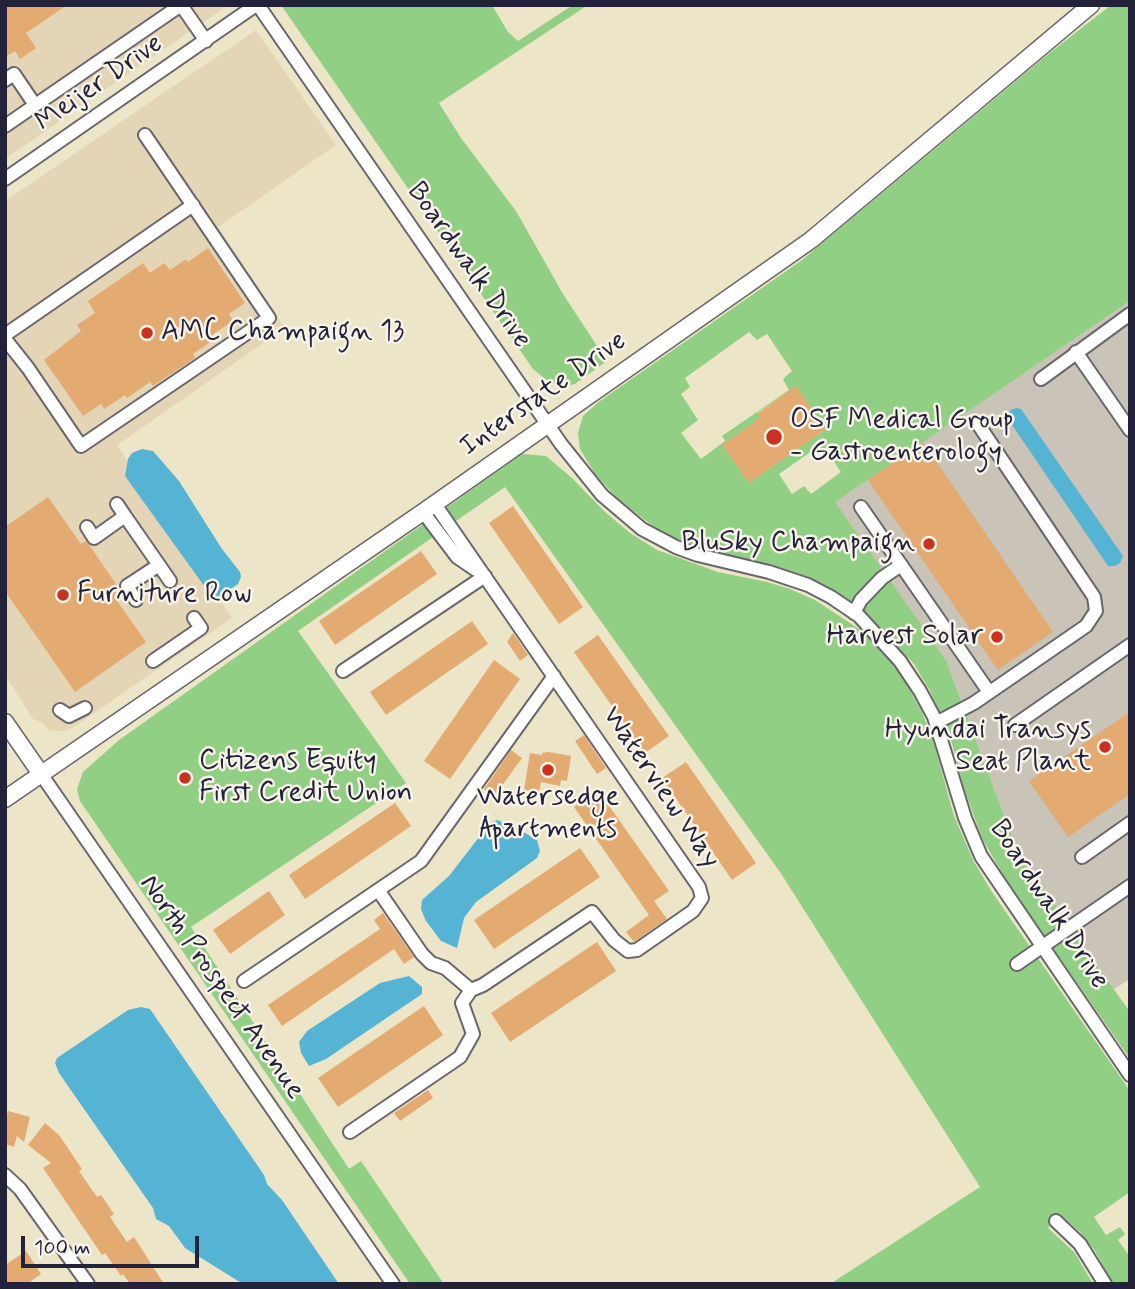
<!DOCTYPE html>
<style>
body{margin:0}
#map{position:relative;width:1135px;height:1289px;overflow:hidden;background:#ede5c8;font-family:Mynerve,sans-serif}
canvas{display:block}
.frame{position:absolute;inset:0;border:7px solid #22223b;pointer-events:none}
.scale{position:absolute;left:21px;top:1236px;width:178px;height:32px;box-sizing:border-box;border:4px solid #22223b;border-top:0;padding-left:9px;font-size:21px;line-height:24px;white-space:nowrap;color:#22223b;-webkit-text-stroke:5px #f7f3e8;paint-order:stroke}
</style>
<div id="map">
<canvas width="1135" height="1289"></canvas>
<div class="frame"></div>
<div class="scale">100 m</div>
</div>
<script>
const c = document.querySelector('canvas').getContext('2d');
c.lineJoin = 'round';
function fillPath(path, color) { c.fillStyle = color; c.fill(path, 'evenodd'); }
const toPath = rows => new Path2D(rows.map(r => 'M' + r).join(''));
function stroke(path, color, width, dash) { c.strokeStyle = color; c.lineWidth = width; c.lineCap = dash ? 'butt' : 'round'; c.setLineDash(dash || []); c.stroke(path); }
function drawText(font, color, halo, rows, align = 'center') {
  c.font = font + ' Mynerve,sans-serif'; c.lineWidth = 5; c.setLineDash([]); c.textBaseline = 'middle'; c.strokeStyle = halo; c.fillStyle = color; for (const [text, x, y, turn = 0] of rows) {
    c.save(); c.translate(x, y); c.rotate((+turn || 0) * Math.PI / 180); c.textAlign = isNaN(turn) ? turn : align; if (halo) c.strokeText(text, 0, 0); c.fillText(text, 0, 0); c.restore();
  }
}
fillPath(toPath([
 [5,5,228,5,5,159],
 [256,30,336,145,218,227,285,328,117,445,232,618,74,727,65,731,50,731,43,723,33,719,5,675,5,201]
]), '#e5d5b7');
fillPath(toPath([
 [1130,301,1130,979,1114,989,1019,855,946,660,834,502]
]), '#c9c3b8');
fillPath(toPath([
 [281,5,492,5,508,32,518,41,573,5,588,5,439,103,461,138,516,211,563,294,607,361,575,384,563,387,559,383,553,384,544,378,533,369],
 [1111,5,1130,5,1130,301,835,502,946,660,1019,855,1130,1012,1130,1059,1007,882,982,838,964,789,950,736,930,691,914,664,862,609,816,581,763,563,721,555,688,545,662,533,618,499,595,474,580,449,578,433,583,416,600,401,802,260,1047,55],
 [749,332,757,340,767,334,792,371,783,379,789,390,722,436,725,441,701,459,681,433,698,420,681,394,690,387,685,378],
 [796,387,826,429,749,483,723,445,760,418,757,413],
 [819,446,824,452,827,451,841,472,811,494,804,486,792,494,779,474],
 [522,454,546,456,572,478,604,511,630,533,657,550,718,572,767,582,790,589,815,600,862,631,899,671,921,710,933,740,954,816,974,862,992,892,1130,1091,1130,1192,1094,1217,1106,1235,1120,1227,1125,1234,1118,1240,1130,1257,1130,1284,1113,1284,1095,1251,1080,1232,1059,1213,1048,1228,1075,1253,1093,1284,830,1284,980,1187,780,872,505,487,298,631,406,783,191,927,349,1169,361,1161,444,1284,410,1284,80,801,77,789,83,772,119,740]
]), '#91cf84');
fillPath(toPath([
 [1016,408,1021,409,1123,556,1120,563,1115,566,1108,566,1008,419,1009,411],
 [142,449,153,451,179,481,222,549,240,572,241,577,238,584,220,596,213,596,207,590,125,476,128,459,132,453],
 [497,820,513,826,537,840,540,851,537,858,476,902,464,918,457,948,441,941,426,921,421,909,422,900,449,876,490,823],
 [409,976,422,987,422,994,326,1059,309,1066,301,1053,299,1042,307,1031,380,983],
 [141,1007,150,1009,264,1175,267,1184,282,1200,339,1284,243,1284,185,1248,169,1226,156,1219,153,1208,59,1073,55,1063,57,1058,128,1010]
]), '#55b4d4');
fillPath(toPath([
 [5,5,67,5,26,33,36,48,20,59,15,51,5,57],
 [208,248,245,303,229,314,233,321,213,334,216,338,193,354,195,358,153,386,150,382,127,398,125,395,104,409,101,404,83,416,44,360,81,331,77,325,95,313,88,301,143,263,150,273,164,263,170,270,186,259,188,262],
 [796,386,826,429,749,483,722,445,760,418,757,414],
 [923,442,1053,632,998,670,868,480],
 [48,497,81,544,86,541,90,546,118,587,121,593,115,598,146,642,75,692,5,591,5,527],
 [513,506,583,607,559,624,489,523],
 [421,551,437,574,335,645,319,621],
 [472,621,488,644,386,715,370,692],
 [513,633,528,655,520,661,507,642],
 [598,635,669,736,645,753,574,652],
 [494,660,520,679,450,779,424,761],
 [1130,712,1130,794,1068,837,1029,781],
 [584,735,606,768,597,774,575,741],
 [511,750,522,758,494,797,484,789],
 [549,752,571,756,567,781,561,780,560,786,541,782,539,793,524,790,530,753,542,755,542,753],
 [686,762,756,863,732,880,662,778],
 [598,790,669,891,654,901,667,919,634,942,626,932,649,915,574,807],
 [395,803,411,826,305,899,289,875],
 [580,848,600,877,494,949,474,920],
 [269,891,285,915,230,954,213,930],
 [383,913,414,957,404,964,394,949,282,1026,268,1005,380,929,374,920],
 [597,942,616,971,510,1042,491,1013],
 [424,1006,443,1035,338,1107,318,1078],
 [428,1090,433,1098,400,1121,394,1113],
 [8,1111,30,1117,24,1142,17,1136,14,1147,5,1144,5,1122],
 [45,1123,59,1135,82,1169,79,1171,97,1197,101,1195,114,1214,110,1217,127,1242,134,1237,164,1284,130,1284,123,1274,121,1276,105,1253,102,1255,43,1168,51,1163,28,1145],
 [26,1251,41,1274,27,1284,5,1284,5,1265]
]), '#e3aa71');
const minor = toPath([
 [181,5,206,41],
 [258,5,561,444,602,495,642,529,676,547,698,555,769,572,808,585,831,597,859,616,900,661,920,691,934,717,965,818,981,856,1130,1075],
 [5,80,14,74,35,105],
 [5,126,181,5],
 [5,179,256,5],
 [5,335,193,205],
 [5,339,28,368,81,446,269,318,145,135],
 [1076,352,1130,430],
 [1041,379,1130,314],
 [861,507,989,692],
 [423,512,457,557,476,570],
 [125,516,159,565],
 [87,527,94,538,125,516,117,504],
 [136,600,127,586,159,565,170,581],
 [854,613,861,600,882,578,901,565],
 [153,661,201,628,194,618],
 [343,671,485,576],
 [60,710,69,716,85,708],
 [936,723,974,703,1086,626,1096,611,1094,597,978,424],
 [1015,725,1130,645],
 [41,774,393,1284],
 [1082,857,1130,823],
 [378,890,422,954,431,963,445,968,471,990],
 [1017,964,1130,886],
 [244,981,421,861,554,676],
 [350,1132,460,1057,473,1034,462,1003,471,990,483,985,592,912,614,940,628,951,637,950,693,911,702,898,699,887,434,503],
 [5,1175,20,1189,88,1284],
 [1056,1221,1080,1244,1105,1284]
]);
const major = toPath([
 [5,722,41,774],
 [5,799,423,512,811,240,1091,5]
]);
stroke(minor, '#69666c', 16);
stroke(major, '#69666c', 19);
stroke(minor, '#fff', 12);
stroke(major, '#fff', 16);
for (const [x, y, r, color] of [
 [147,333,7,"#c8321e"],
 [774,437,9,"#c8321e"],
 [929,544,7,"#c8321e"],
 [63,595,7,"#c8321e"],
 [997,637,7,"#c8321e"],
 [1105,747,7,"#c8321e"],
 [548,770,7,"#c8321e"],
 [185,778,7,"#c8321e"]
]) { const dot = new Path2D(); dot.arc(x, y, r, 0, 2 * Math.PI); c.fillStyle = color; c.fill(dot); stroke(dot, '#f7f3e8', 2.5); }
drawText('28px', '#22223b', '#f7f3e8', [
 ["Meijer Drive",100,84,-35],
 ["Boardwalk Drive",468,266,55],
 ["Interstate Drive",544,395,-35],
 ["Waterview Way",660,788,56],
 ["Boardwalk Drive",1048,905,57],
 ["North Prospect Avenue",221,988,55]
]);
drawText('28px', '#22223b', '#f7f3e8', [
 ["AMC Champaign 13",161,333],
 ["OSF Medical Group",790,421],
 ["- Gastroenterology",790,453],
 ["BluSky Champaign",915,544,"right"],
 ["Furniture Row",77,595],
 ["Harvest Solar",983,637,"right"],
 ["Hyundai Transys",1091,731,"right"],
 ["Seat Plant",1091,763,"right"],
 ["Citizens Equity",199,762],
 ["First Credit Union",199,794],
 ["Watersedge",548,798,"center"],
 ["Apartments",548,830,"center"]
], 'left');
</script>
